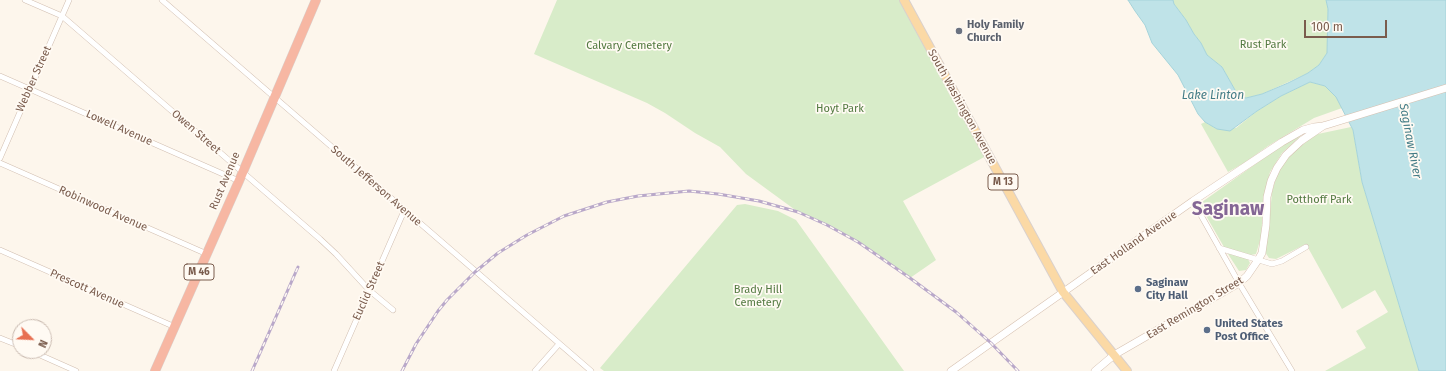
<!DOCTYPE html>
<style>
body{margin:0}
#map{position:relative;width:1446px;height:371px;overflow:hidden;background:#fdf6ec;font-family:"Fira Sans",sans-serif}
canvas{display:block}
.north{position:absolute;left:12px;top:319px;width:40px;height:40px;box-sizing:border-box;background:#fffaf3;border:1px solid #cabbb1;border-radius:50%;rotate:114deg;font-size:11px;font-weight:700;line-height:16px;text-align:center;color:#7a5c4d}
.north::after{content:'';display:block;margin:auto;width:14px;height:18px;background:#e76f51;clip-path:polygon(50% 0,100% 100%,50% 72%,0 100%)}
.scale{position:absolute;left:1304px;top:20px;width:83px;height:18px;box-sizing:border-box;border:2px solid #7a5c4d;border-top:0;padding-left:5px;font-size:12px;line-height:14px;white-space:nowrap;color:#7a5c4d;-webkit-text-stroke:3px #fffaf3;paint-order:stroke}
</style>
<div id="map">
<canvas width="1446" height="371"></canvas>
<div class="north">N</div>
<div class="scale">100 m</div>
</div>
<script>
const c = document.querySelector('canvas').getContext('2d');
c.lineJoin = 'round';
function fillPath(path, color) { c.fillStyle = color; c.fill(path, 'evenodd'); }
const toPath = rows => new Path2D(rows.map(r => 'M' + r).join(''));
function stroke(path, color, width, dash) { c.strokeStyle = color; c.lineWidth = width; c.lineCap = dash ? 'butt' : 'round'; c.setLineDash(dash || []); c.stroke(path); }
function drawText(font, color, halo, rows, align = 'center') {
  c.font = font + ' "Fira Sans",sans-serif'; c.lineWidth = 3.5; c.setLineDash([]); c.textBaseline = 'middle'; c.strokeStyle = halo; c.fillStyle = color; for (const [text, x, y, turn = 0] of rows) {
    c.save(); c.translate(x, y); c.rotate((+turn || 0) * Math.PI / 180); c.textAlign = isNaN(turn) ? turn : align; if (halo) c.strokeText(text, 0, 0); c.fillText(text, 0, 0); c.restore();
  }
}
fillPath(toPath([
 [557,0,904,0,988,155,903,201,936,260,910,278,858,242,827,225,798,212,746,174,720,147,695,133,665,113,647,103,534,54],
 [1173,0,1326,0,1328,9,1327,53,1319,65,1308,73,1262,94,1246,98,1239,97,1222,67,1207,55,1201,43,1194,34,1186,20,1174,4],
 [1310,82,1325,86,1337,97,1342,108,1314,118,1268,146,1244,163,1228,172,1201,124,1205,122,1217,129,1236,128,1257,111,1281,96],
 [1351,127,1353,130,1362,182,1419,371,1325,371,1366,348,1356,331,1388,312,1375,290,1342,309,1306,244,1276,259,1269,258,1265,252,1268,236,1272,192,1278,171,1292,153,1311,138,1318,134],
 [1305,132,1282,153,1270,172,1264,197,1261,237,1256,254,1251,255,1224,247,1201,207,1202,202,1281,146],
 [745,204,778,211,796,220,904,371,604,371,600,368,737,205],
 [1228,254,1230,254,1248,259,1250,263,1246,270,1239,271]
]), '#d8ecc9');
const water = toPath([
 [1128,0,1173,0,1174,4,1186,20,1194,34,1201,43,1207,55,1222,67,1239,97,1246,98,1262,94,1288,83,1308,73,1319,65,1327,53,1328,9,1326,0,1446,0,1446,371,1419,371,1362,182,1353,130,1336,97,1325,86,1310,82,1281,96,1257,111,1230,131,1217,129,1205,122,1198,114,1178,75,1152,43,1145,25,1135,11,1128,0]
]);
fillPath(water, '#bfe3e8');
stroke(water, '#a5d3da', 1);
const street = toPath([
 [25,0,62,16,320,239,336,254,369,290,393,310],
 [162,0,591,371],
 [0,76,239,181],
 [0,158,69,0],
 [0,163,207,254],
 [1193,201,1239,283,1292,371],
 [1219,248,1272,264,1282,261,1306,247],
 [0,250,175,327],
 [0,338,20,346],
 [31,351,76,371],
 [334,371,404,211],
 [535,371,559,344]
]);
const secondary = toPath([
 [951,371,1193,201,1282,142,1303,130,1314,127,1323,126,1446,88],
 [1095,371,1114,355,1239,283,1247,276,1258,260,1262,253,1266,225,1267,197,1271,181,1277,168,1286,155,1301,141,1323,126]
]);
const primary = toPath([
 [904,0,1063,292,1127,371]
]);
const highway = toPath([
 [155,371,239,181,316,0]
]);
stroke(street, '#d1beb0', 6);
stroke(secondary, '#d6c0b0', 8);
stroke(primary, '#dad1cd', 10);
stroke(highway, '#dad1cd', 10);
stroke(street, '#fff', 5);
stroke(secondary, '#fff', 7);
stroke(primary, '#fbd9a5', 8);
stroke(highway, '#f7b7a3', 9);
const rail = toPath([
 [252,371,298,267],
 [402,371,416,344,438,311,447,300,475,272,498,253,527,235,564,216,607,202,638,196,689,191,718,194,759,201,798,212,827,225,858,242,910,278,956,312,991,343,1018,371]
]);
stroke(rail, '#b9a8c9', 3);
stroke(rail, '#fffaf3', 1.5, [4.5]);
for (const [x, y, r, color] of [
 [959,31,4,"#6b7280"],
 [1138,289,4,"#5c6f8a"],
 [1207,330,4,"#5c6f8a"]
]) { const dot = new Path2D(); dot.arc(x, y, r, 0, 2 * Math.PI); c.fillStyle = color; c.fill(dot); stroke(dot, '#fffaf3', 1.5); }
for (const [x, y, w] of [
 [1003,182,30],
 [199,272,30]
]) { const box = new Path2D(); box.roundRect(x - w / 2, y - 8, w, 16, 3); c.fillStyle = '#fffaf3'; c.fill(box); stroke(box, '#7a5c4d', 1); }
drawText('bold 10px', '#7a5c4d', null, [
 ["M 13",1003,182],
 ["M 46",199,272]
]);
drawText('bold 11px', '#5b616d', '#fffaf3', [
 ["Holy Family",967,25],
 ["Church",967,38]
], 'left');
drawText('11px', '#537a41', '#fffaf3', [
 ["Rust Park",1263,45],
 ["Calvary Cemetery",629,46],
 ["Hoyt Park",840,109],
 ["Potthoff Park",1319,200],
 ["Brady Hill",758,290],
 ["Cemetery",758,303]
]);
drawText('11px', '#7a5c4d', '#fffaf3', [
 ["Webber Street",34,79,-66],
 ["South Washington Avenue",962,107,61],
 ["Lowell Avenue",119,128,24],
 ["Owen Street",196,132,41],
 ["Rust Avenue",225,181,-67],
 ["South Jefferson Avenue",376,186,41],
 ["Robinwood Avenue",103,209,24],
 ["East Holland Avenue",1134,243,-35],
 ["Prescott Avenue",87,289,24],
 ["Euclid Street",369,291,-66],
 ["East Remington Street",1195,308,-31]
]);
drawText('bold 11px', '#4e5e75', '#fffaf3', [
 ["Saginaw",1146,283],
 ["City Hall",1146,296],
 ["United States",1215,324],
 ["Post Office",1215,337]
], 'left');
drawText('italic 12px', '#437c86', '#fffaf3', [
 ["Lake Linton",1213,96],
 ["Saginaw River",1410,141,79]
]);
drawText('bold 19px', '#846695', '#fffaf3', [
 ["Saginaw",1228,210]
]);
</script>
